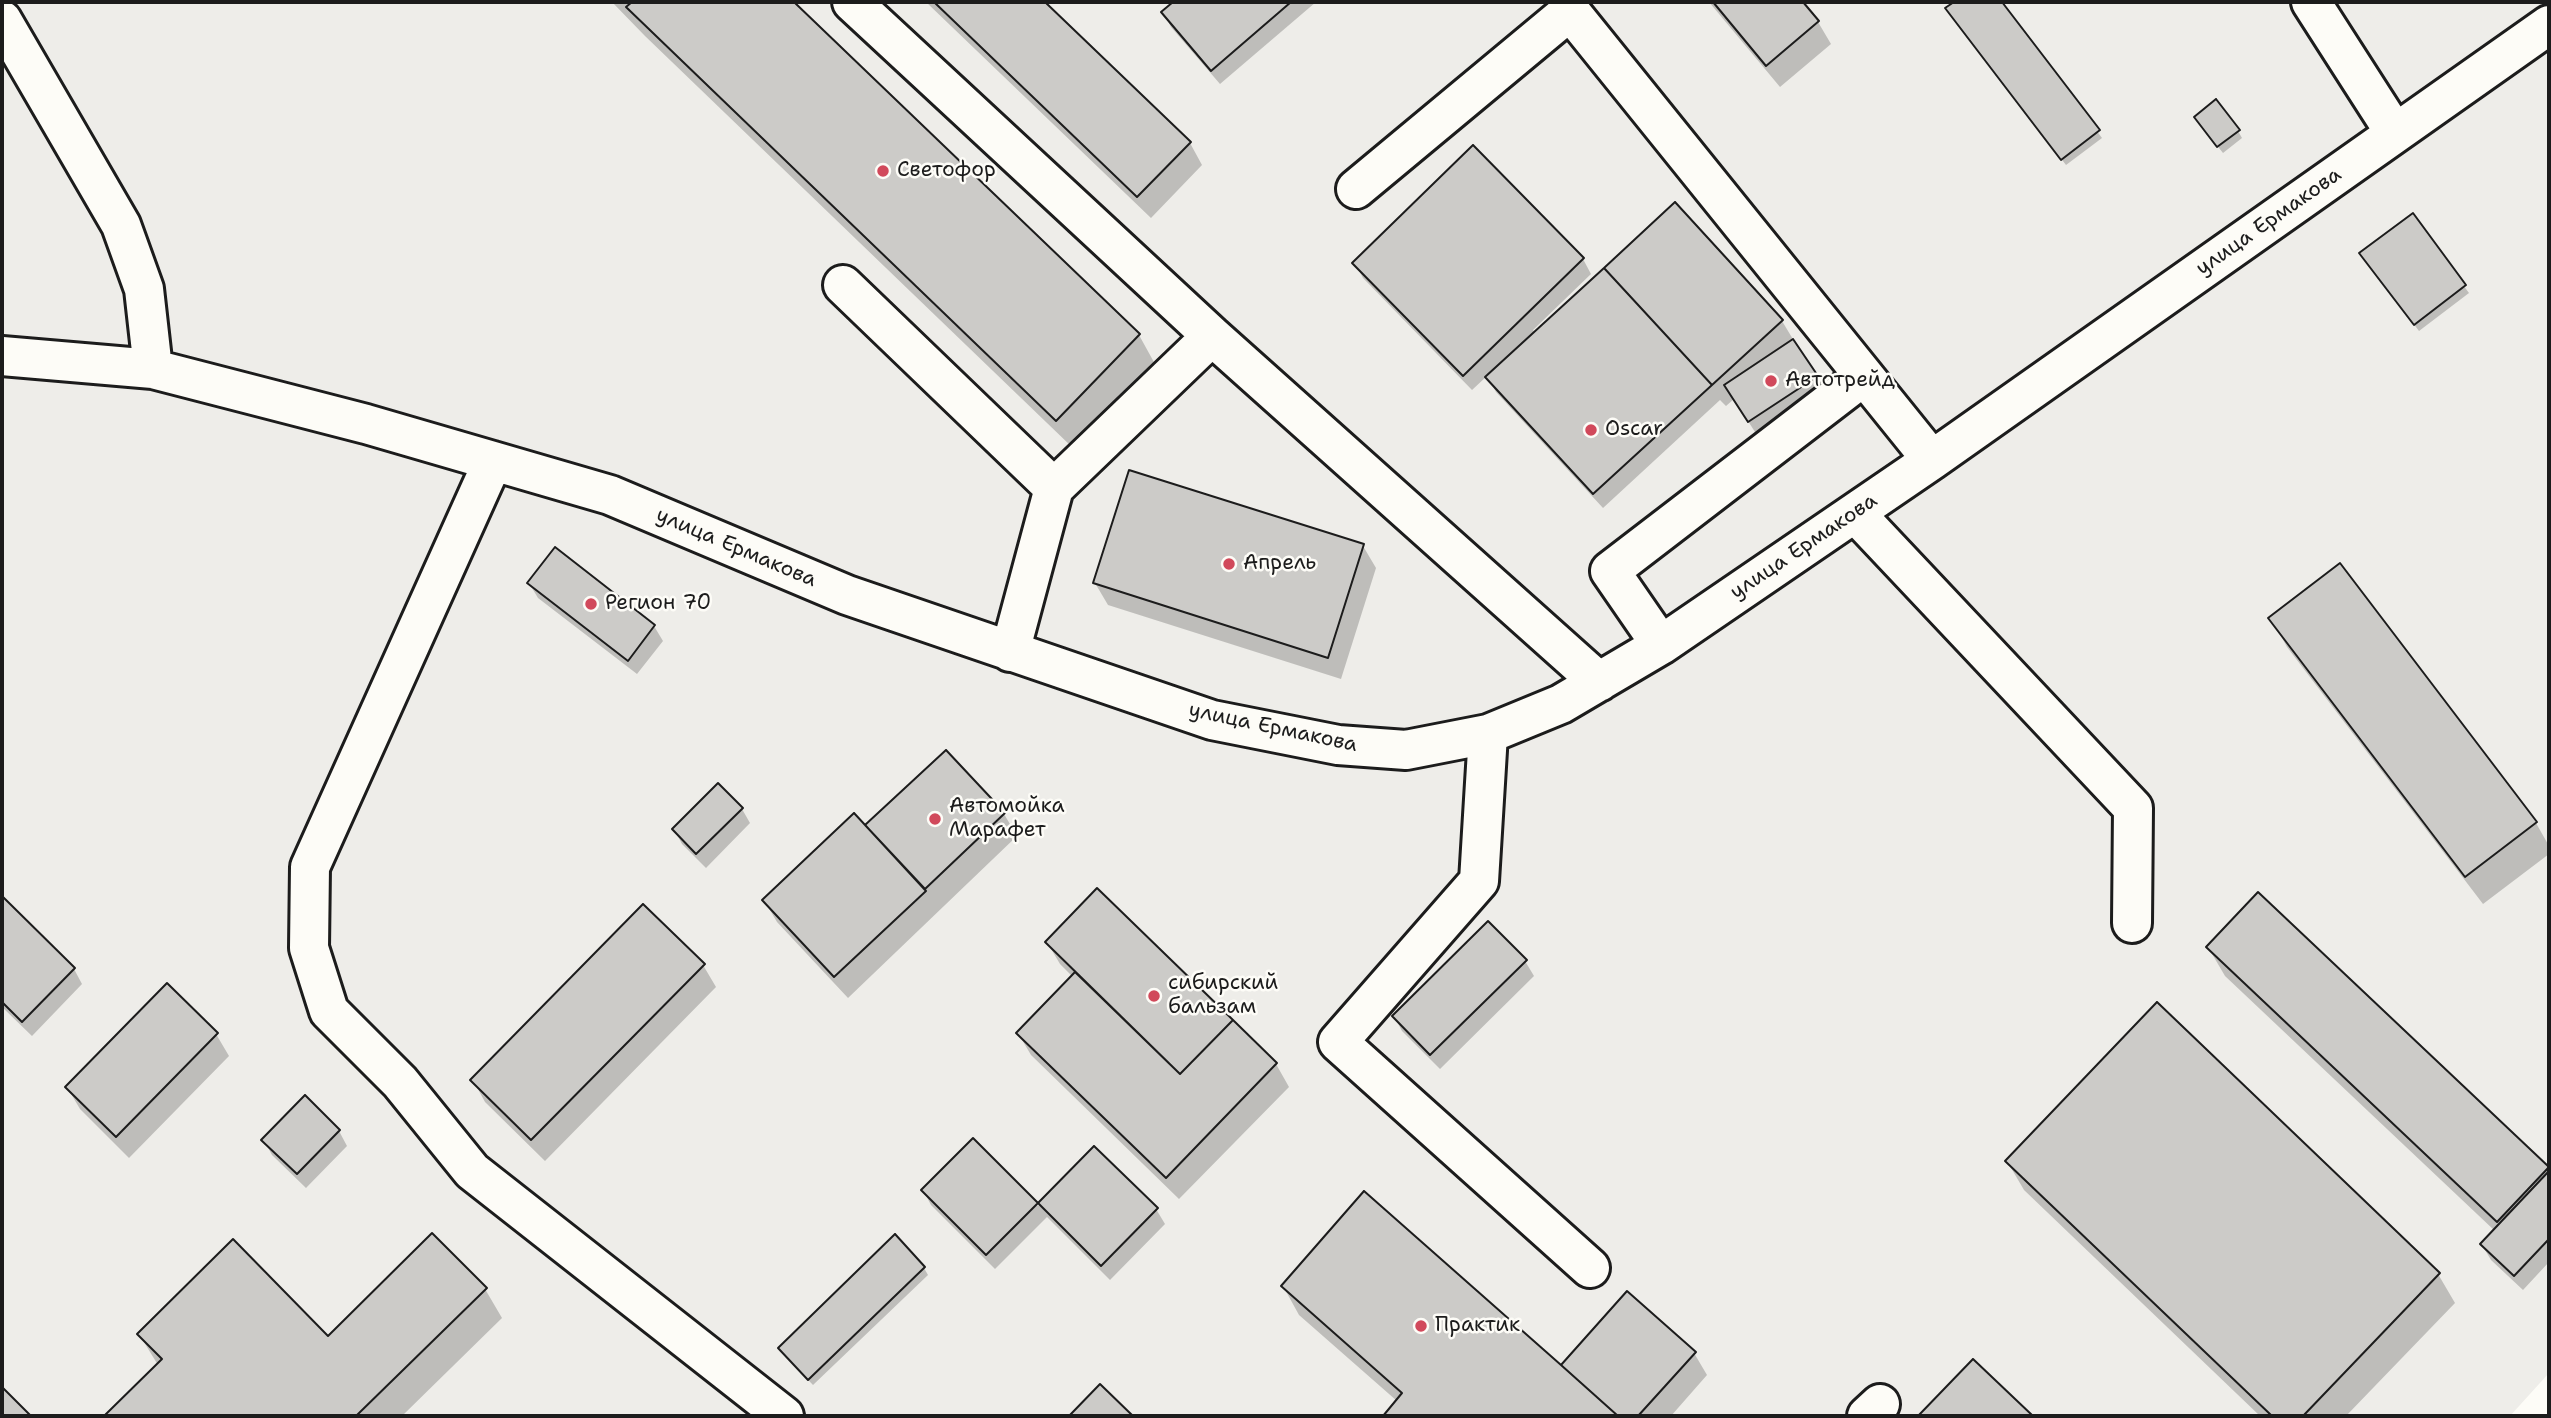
<!DOCTYPE html>
<meta charset="utf-8">
<style>
body{margin:0}
#map{position:relative;width:2551px;height:1418px;overflow:hidden;background:#fdfcf7;font-family:"Shantell Sans",sans-serif}
canvas{display:block}
.frame{position:absolute;inset:0;border:4px solid #1c1c1c;pointer-events:none}
</style>
<div id="map">
<canvas width="2551" height="1418"></canvas>
<div class="frame"></div>
</div>
<script>
const c = document.querySelector('canvas').getContext('2d');
c.lineJoin = 'round';
function fillPath(path, color) { c.fillStyle = color; c.fill(path, 'evenodd'); }
const toPath = rows => new Path2D(rows.map(r => 'M' + r).join(''));
function stroke(path, color, width, dash) { c.strokeStyle = color; c.lineWidth = width; c.lineCap = dash ? 'butt' : 'round'; c.setLineDash(dash || []); c.stroke(path); }
function drawText(font, color, halo, rows, align = 'center') {
  c.font = font + ' "Shantell Sans",sans-serif'; c.lineWidth = 5; c.setLineDash([]); c.textBaseline = 'middle'; c.strokeStyle = halo; c.fillStyle = color; for (const [text, x, y, turn = 0] of rows) {
    c.save(); c.translate(x, y); c.rotate((+turn || 0) * Math.PI / 180); c.textAlign = isNaN(turn) ? turn : align; if (halo) c.strokeText(text, 0, 0); c.fillText(text, 0, 0); c.restore();
  }
}
fillPath(toPath([
 [2,2,2549,2,2549,1373,2510,1416,2,1416]
]), '#eeede9');
fillPath(toPath([
 [612,2,792,2,1139,335,1155,364,1073,448,645,36],
 [926,2,1043,2,1190,143,1202,165,1151,218],
 [1175,2,1316,2,1220,84,1171,27,1163,12],
 [1709,2,1801,2,1818,22,1831,44,1780,87],
 [1957,2,2000,2,2102,138,2066,165,1952,16,1948,9],
 [2200,124,2238,131,2242,138,2223,153],
 [2412,216,2469,293,2419,331,2366,261],
 [1583,259,1591,274,1533,330,1535,333,1782,321,1829,399,1762,443,1734,399,1726,406,1720,400,1603,508,1496,392,1487,376,1472,390,1363,278,1355,263],
 [1363,546,1376,568,1341,679,1108,605,1095,583],
 [529,583,654,626,663,641,637,674,538,598],
 [2271,618,2536,823,2549,846,2549,854,2483,904,2287,647],
 [946,753,1004,814,1017,836,848,998,777,922,764,900,865,828],
 [742,809,750,823,706,868,682,844,674,829],
 [1097,891,1276,1064,1289,1087,1179,1199,1031,1055,1018,1033,1073,977,1060,964,1047,942],
 [2258,894,2548,1168,2549,1262,2523,1290,2491,1260,2482,1245,2495,1231,2225,976,2208,947],
 [2,899,74,969,82,984,32,1036,2,1007],
 [1525,961,1534,976,1440,1069,1402,1031,1394,1016],
 [703,965,716,987,545,1161,485,1102,473,1080],
 [216,1034,229,1056,129,1158,80,1109,67,1087],
 [305,1098,339,1131,347,1146,306,1188,272,1155,264,1140],
 [973,1140,1038,1206,1094,1148,1156,1209,1165,1224,1110,1280,1047,1217,995,1269,931,1205,923,1190],
 [2007,1161,2438,1274,2455,1303,2346,1416,2260,1416,2024,1190],
 [924,1268,928,1275,813,1385,784,1355,780,1348],
 [1283,1286,1566,1372,1694,1353,1707,1375,1671,1416,1384,1416,1397,1401,1299,1315],
 [485,1289,502,1318,402,1416,106,1416,158,1365,139,1334,328,1338],
 [1973,1362,2030,1416,1921,1416]
]), '#0003');
const building = toPath([
 [632,2,794,2,1140,334,1056,421,626,7,632,2],
 [934,2,1045,2,1191,142,1137,197,934,2],
 [1173,2,1291,2,1211,71,1161,12,1173,2],
 [1713,2,1803,2,1819,21,1766,66,1713,2],
 [1954,2,2002,2,2100,130,2061,160,1945,8,1954,2],
 [2216,99,2240,130,2217,147,2194,117,2216,99],
 [1473,145,1584,258,1463,376,1352,263,1473,145],
 [1675,202,1783,320,1712,385,1604,268,1675,202],
 [2413,213,2466,285,2414,325,2359,253,2413,213],
 [1604,268,1712,385,1593,494,1485,377,1604,268],
 [1793,339,1818,376,1748,422,1724,385,1793,339],
 [1129,470,1364,544,1328,658,1093,583,1129,470],
 [555,547,655,625,628,661,527,583,555,547],
 [2340,563,2537,822,2465,877,2268,618,2340,563],
 [946,750,1005,813,925,889,865,825,946,750],
 [718,783,743,808,696,854,672,829,718,783],
 [854,813,926,891,834,977,762,900,854,813],
 [1097,888,1233,1020,1180,1074,1045,942,1097,888],
 [2258,892,2549,1167,2497,1222,2206,947,2258,892],
 [2,896,75,968,22,1022,2,1002,2,896],
 [643,904,705,964,531,1140,470,1080,643,904],
 [1488,921,1527,960,1430,1055,1392,1016,1488,921],
 [1075,972,1180,1074,1233,1020,1277,1063,1166,1178,1016,1033,1075,972],
 [167,983,218,1033,116,1137,65,1087,167,983],
 [2157,1002,2440,1273,2303,1416,2272,1416,2005,1161,2157,1002],
 [305,1095,340,1130,297,1174,261,1140,305,1095],
 [973,1138,1038,1203,986,1255,921,1190,973,1138],
 [1094,1146,1158,1208,1101,1266,1038,1203,1094,1146],
 [2549,1171,2549,1239,2514,1276,2480,1244,2549,1171],
 [1364,1191,1561,1365,1618,1416,1383,1416,1402,1393,1281,1286,1364,1191],
 [432,1233,487,1288,356,1416,104,1416,162,1359,137,1334,233,1239,328,1336,432,1233],
 [895,1234,925,1267,808,1380,778,1348,895,1234],
 [1627,1291,1696,1352,1638,1416,1618,1416,1561,1365,1627,1291],
 [1973,1359,2033,1416,1918,1416,1973,1359],
 [1100,1384,1133,1416,1069,1416,1100,1384],
 [2,1387,31,1416,2,1416,2,1387]
]);
fillPath(building, '#cccbc8');
stroke(building, '#1c1c1c', 2);
const minor = toPath([
 [852,2,1212,336,1599,682],
 [2311,2,2395,133],
 [2,20,121,225,144,289,153,369],
 [1356,189,1570,11,1932,460],
 [843,285,1054,488],
 [2,356,153,369,366,424,610,495,847,595,1212,720,1338,745,1406,750,1488,734,1561,704,1661,645,1932,460,2549,25],
 [493,461,310,867,309,948,329,1011,400,1082,472,1171,784,1416],
 [1855,513,2133,808,2132,923],
 [1661,645,1610,571,1864,376],
 [1010,652,1054,488,1212,336],
 [1488,734,1479,881,1338,1042,1590,1268],
 [1867,1416,1880,1404]
]);
stroke(minor, '#1c1c1c', 44);
stroke(minor, '#fdfcf7', 38);
for (const [x, y, r, color] of [
 [883,171,7,"#d1495b"],
 [1771,381,7,"#d1495b"],
 [1591,430,7,"#d1495b"],
 [1229,564,7,"#d1495b"],
 [591,604,7,"#d1495b"],
 [935,819,7,"#d1495b"],
 [1154,996,7,"#d1495b"],
 [1421,1326,7,"#d1495b"]
]) { const dot = new Path2D(); dot.arc(x, y, r, 0, 2 * Math.PI); c.fillStyle = color; c.fill(dot); stroke(dot, '#fdfcf7', 2.5); }
drawText('21px', '#1c1c1c', '#fdfcf7', [
 ["Светофор",897,171],
 ["Автотрейд",1785,381],
 ["Oscar",1605,430],
 ["Апрель",1243,564],
 ["Регион 70",605,604],
 ["Автомойка",949,807],
 ["Марафет",949,831],
 ["сибирский",1168,984],
 ["бальзам",1168,1008],
 ["Практик",1435,1326]
], 'left');
drawText('21px', '#1c1c1c', '#fdfcf7', [
 ["улица Ермакова",2269,222,-35],
 ["улица Ермакова",1804,547,-34],
 ["улица Ермакова",736,548,23],
 ["улица Ермакова",1273,728,12]
]);
</script>
